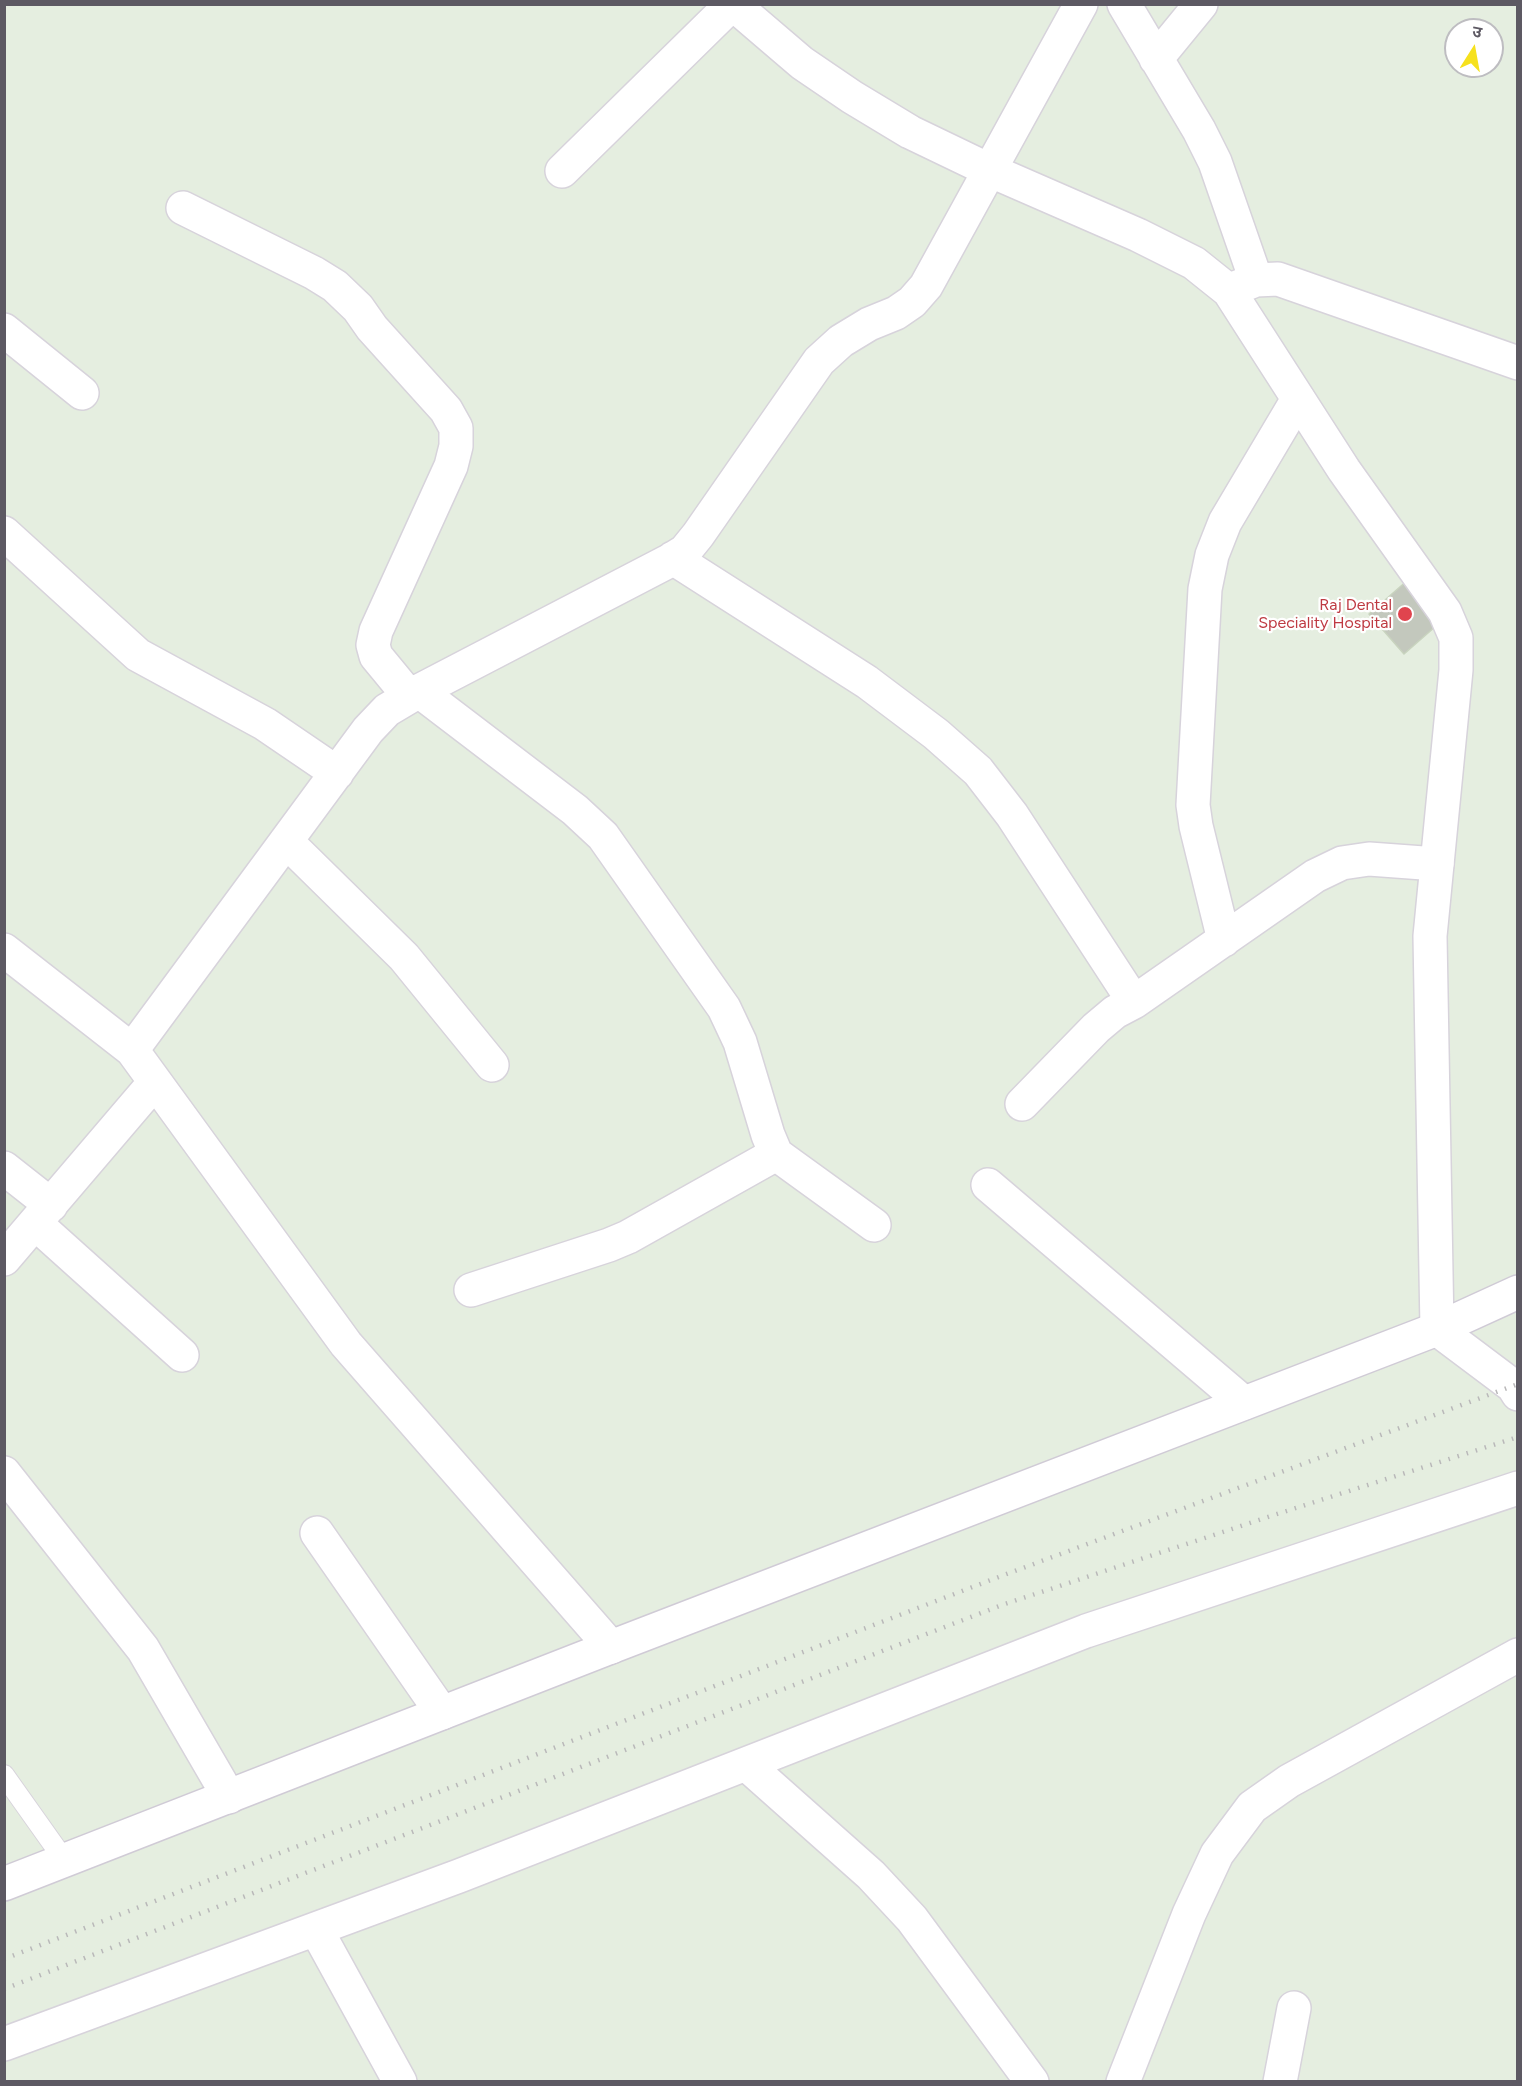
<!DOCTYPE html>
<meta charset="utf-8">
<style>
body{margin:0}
#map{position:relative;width:1522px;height:2086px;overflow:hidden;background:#e5eee0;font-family:Figtree,"Noto Sans Devanagari",sans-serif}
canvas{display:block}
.frame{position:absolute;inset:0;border:6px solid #5d5963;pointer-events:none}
.north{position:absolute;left:1444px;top:18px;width:60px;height:60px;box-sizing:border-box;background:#fff;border:2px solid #bebdc1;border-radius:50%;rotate:11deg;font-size:16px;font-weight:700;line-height:24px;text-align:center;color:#5d5963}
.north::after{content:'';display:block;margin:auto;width:21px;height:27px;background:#f6e11d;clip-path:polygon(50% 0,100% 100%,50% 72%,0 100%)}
</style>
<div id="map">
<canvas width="1522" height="2086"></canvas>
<div class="frame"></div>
<div class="north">उ</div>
</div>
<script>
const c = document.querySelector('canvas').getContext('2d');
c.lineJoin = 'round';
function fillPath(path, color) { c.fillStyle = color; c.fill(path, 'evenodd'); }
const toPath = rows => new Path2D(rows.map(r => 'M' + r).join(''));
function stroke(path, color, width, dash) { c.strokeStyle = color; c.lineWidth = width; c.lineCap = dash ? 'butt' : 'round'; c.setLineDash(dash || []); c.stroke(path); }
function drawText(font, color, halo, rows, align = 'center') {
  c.font = font + ' Figtree,sans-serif'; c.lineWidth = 4.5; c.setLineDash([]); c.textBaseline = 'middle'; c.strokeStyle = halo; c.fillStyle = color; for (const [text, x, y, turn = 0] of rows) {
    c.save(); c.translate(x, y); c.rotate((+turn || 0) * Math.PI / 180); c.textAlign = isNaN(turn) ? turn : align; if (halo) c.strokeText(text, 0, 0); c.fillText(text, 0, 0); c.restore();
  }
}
const building = toPath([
 [1409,579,1444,619,1404,654,1369,614,1409,579]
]);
fillPath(building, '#c3c8bd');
stroke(building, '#c8d3be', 1.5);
const service = toPath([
 [4,1775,65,1861]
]);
const minor = toPath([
 [1124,4,1199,130,1215,162,1256,280],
 [1156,59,1201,4],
 [562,171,732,4],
 [183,208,314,273,335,286,358,308,372,328,446,410,456,428,456,446,451,466,376,631,373,645,376,656,409,696],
 [1235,288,1256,280,1278,279,1518,363],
 [4,330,82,393],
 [4,533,138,655,265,724,337,773],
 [673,558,867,682,936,734,978,771,1012,815,1134,1002],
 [419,691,575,810,603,836,724,1008,740,1042,768,1135,776,1154,874,1225],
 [286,841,404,957,492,1065],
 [1224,940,1196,826,1193,805,1205,589,1212,555,1225,522,1298,399],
 [4,950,132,1050,346,1344,611,1647],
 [132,1050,368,730,387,710,419,691,667,562,685,551,698,535,819,361,841,341,869,324,896,313,912,302,926,286,1081,4],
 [1022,1104,1096,1028,1115,1012,1134,1002,1315,876,1342,863,1369,859,1437,864],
 [4,1168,51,1205],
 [988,1185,1244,1403],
 [35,1223,182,1355],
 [4,1259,155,1082],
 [471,1290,609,1245,628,1237,776,1154],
 [4,1473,143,1649,229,1797],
 [317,1533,442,1713],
 [746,1764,871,1875,912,1919,1032,2082],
 [316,1929,400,2082],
 [4,2044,459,1876,1086,1631,1518,1488],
 [1123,2082,1189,1914,1217,1854,1252,1807,1289,1781,1518,1655],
 [1280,2082,1294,2008]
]);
const tertiary = toPath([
 [733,4,802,63,852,97,910,132,989,170,1138,235,1194,263,1229,291,1344,470,1445,612,1456,638,1456,670,1430,936,1437,1329,1513,1386,1518,1394]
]);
const secondary = toPath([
 [4,1884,611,1647,1437,1329,1518,1292]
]);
stroke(service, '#d7d3db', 22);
stroke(minor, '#d7d3db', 36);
stroke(tertiary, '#d7d3db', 36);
stroke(secondary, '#d0cbd6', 36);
stroke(service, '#fff', 20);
stroke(minor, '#fff', 33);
stroke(tertiary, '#fff', 33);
stroke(secondary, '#fff', 33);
stroke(toPath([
 [4,1959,996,1578,1518,1384],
 [4,1989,1002,1605,1274,1515,1518,1437]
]), '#b9b8b9', 4.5, [1.5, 8]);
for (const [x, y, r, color] of [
 [1405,614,8,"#e0444e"]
]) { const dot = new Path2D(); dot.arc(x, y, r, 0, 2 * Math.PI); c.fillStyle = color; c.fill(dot); stroke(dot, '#fff', 2); }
drawText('16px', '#be3a42', '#fff', [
 ["Raj Dental",1392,605],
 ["Speciality Hospital",1392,623]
], 'right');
</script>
